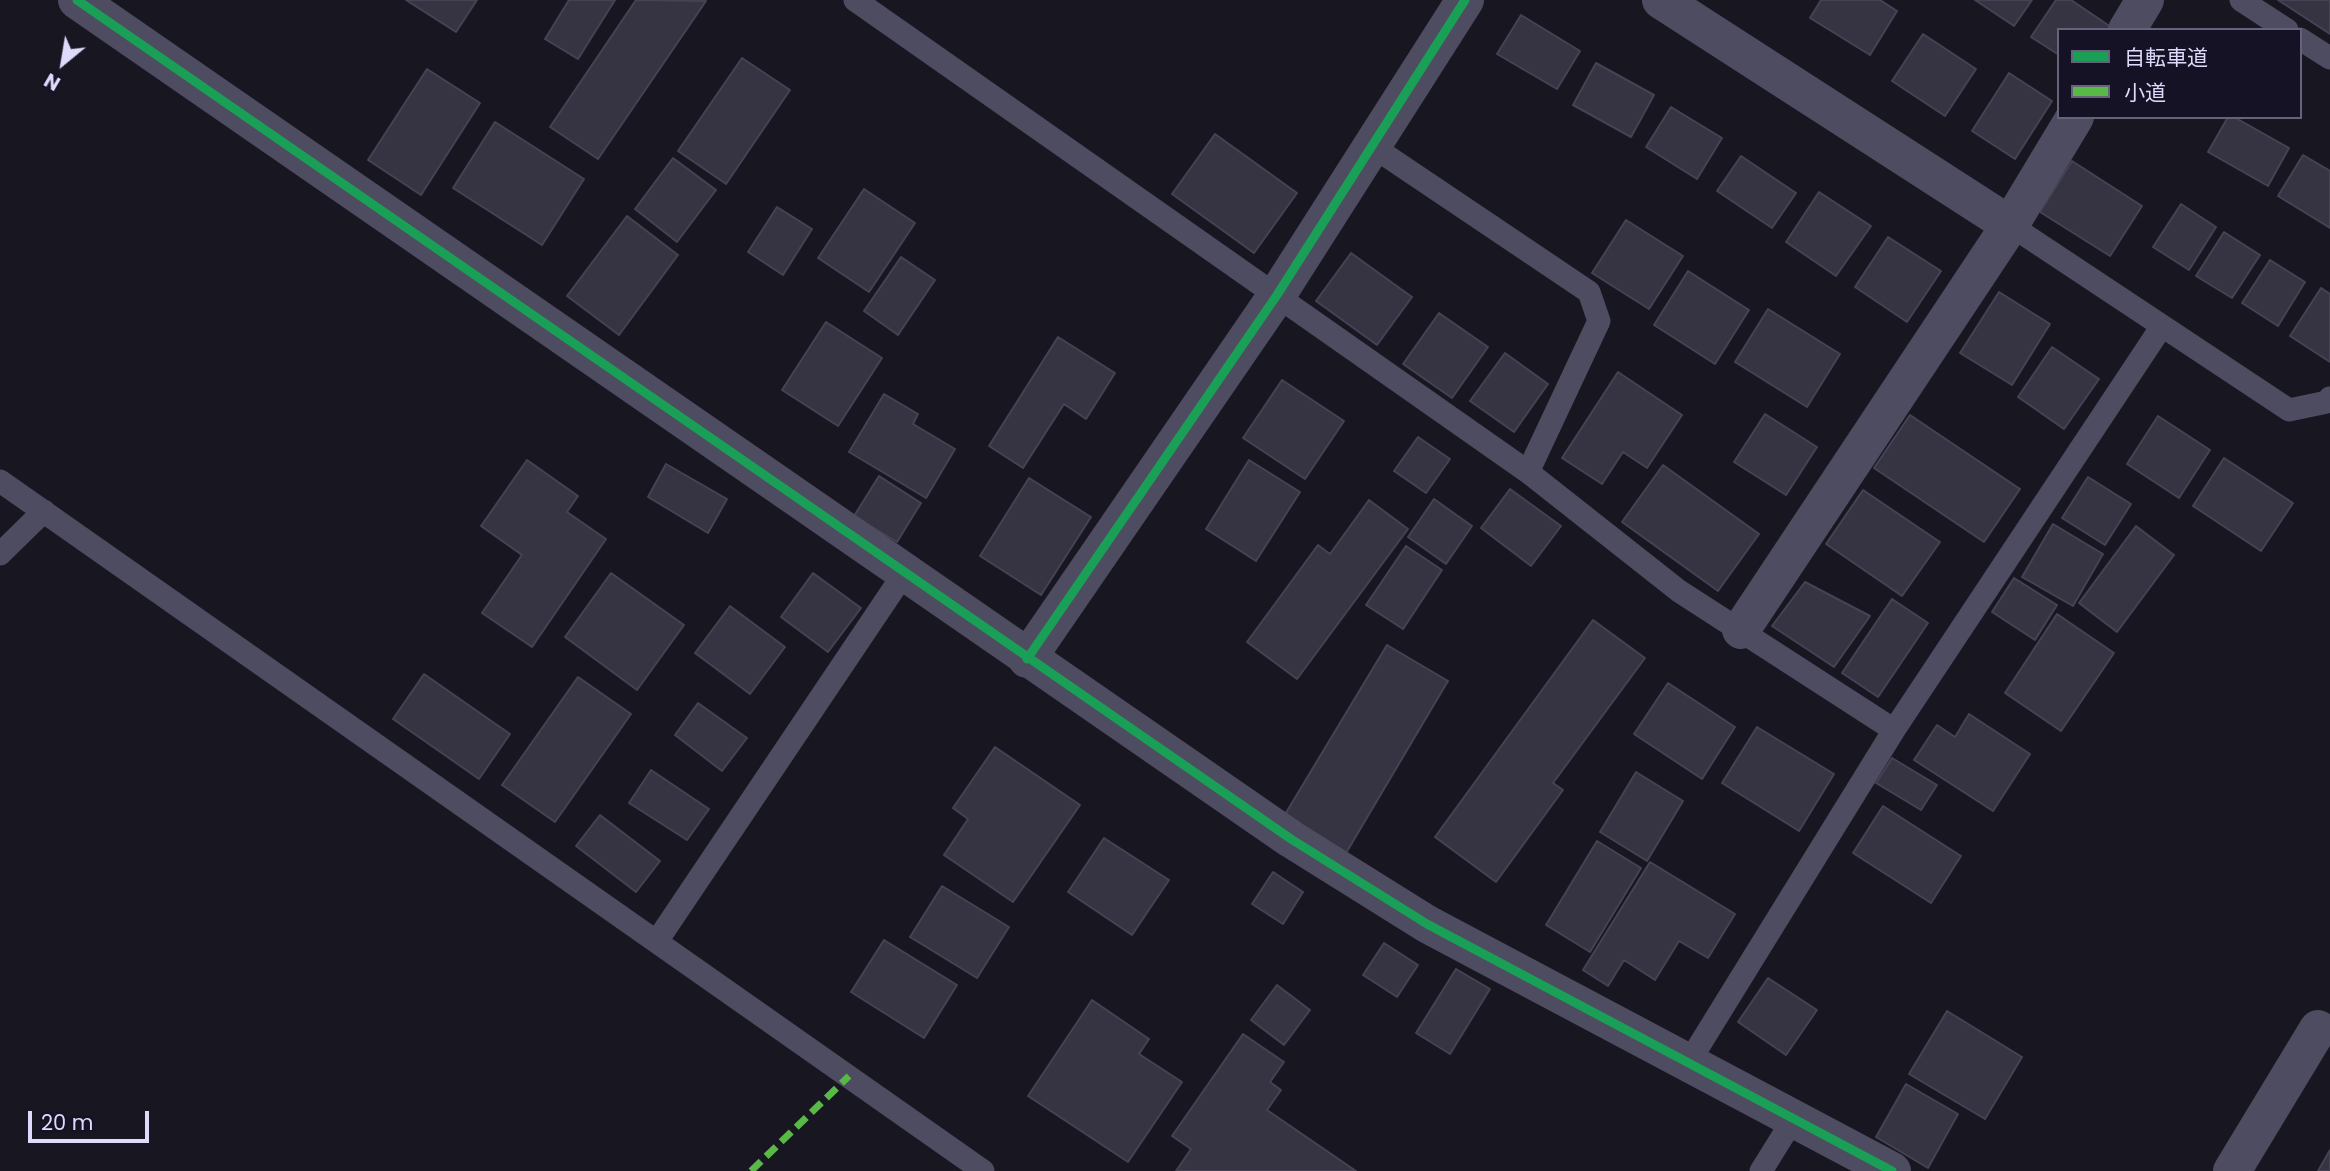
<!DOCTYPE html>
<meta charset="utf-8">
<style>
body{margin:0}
#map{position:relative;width:2330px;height:1171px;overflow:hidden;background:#181621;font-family:Poppins,"Noto Sans JP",sans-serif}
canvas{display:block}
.legend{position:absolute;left:2057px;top:28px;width:245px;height:91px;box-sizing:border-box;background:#151225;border:2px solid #65627b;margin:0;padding:9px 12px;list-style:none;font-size:21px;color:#dddafb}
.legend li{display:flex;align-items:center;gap:14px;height:35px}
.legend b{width:35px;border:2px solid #65627b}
.north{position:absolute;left:28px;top:28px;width:70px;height:70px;-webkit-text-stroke:5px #151225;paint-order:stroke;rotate:210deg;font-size:19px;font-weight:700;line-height:28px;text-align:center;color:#dddafb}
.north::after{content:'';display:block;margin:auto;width:24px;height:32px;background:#dddafb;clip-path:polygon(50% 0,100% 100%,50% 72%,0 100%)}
.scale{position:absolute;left:28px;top:1111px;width:121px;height:32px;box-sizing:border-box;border:4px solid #dddafb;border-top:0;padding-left:9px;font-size:21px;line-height:24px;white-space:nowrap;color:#dddafb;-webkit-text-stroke:5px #151225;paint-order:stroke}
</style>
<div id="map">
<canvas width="2330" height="1171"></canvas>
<ul class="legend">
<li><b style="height:9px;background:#1a9f57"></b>自転車道</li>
<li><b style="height:9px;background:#58b947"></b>小道</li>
</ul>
<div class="north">N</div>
<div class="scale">20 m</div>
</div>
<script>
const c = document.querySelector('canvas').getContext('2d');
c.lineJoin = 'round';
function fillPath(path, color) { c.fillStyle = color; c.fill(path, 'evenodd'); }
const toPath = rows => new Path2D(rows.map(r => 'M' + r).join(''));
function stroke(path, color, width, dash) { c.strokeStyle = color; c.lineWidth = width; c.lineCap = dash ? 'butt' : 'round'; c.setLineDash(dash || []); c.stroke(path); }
const building = toPath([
 [406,0,477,0,456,32,406,0],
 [569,0,615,0,578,59,545,39,569,0],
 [636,0,706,1,598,159,550,127,636,0],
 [1821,0,1880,0,1897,11,1870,55,1810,18,1821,0],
 [1975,0,2032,0,2014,26,1975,0],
 [2056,0,2071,0,2111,27,2110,30,2059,30,2059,55,2031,37,2056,0],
 [2278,0,2330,0,2330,34,2278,0],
 [1521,15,1580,51,1557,89,1497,54,1521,15],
 [1923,34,1976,69,1945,116,1892,81,1923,34],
 [742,58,790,90,726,184,678,151,742,58],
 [1596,63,1654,95,1631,137,1573,105,1596,63],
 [427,69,480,103,421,195,368,160,427,69],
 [2009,73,2052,101,2015,159,1972,131,2009,73],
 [1671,107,1722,138,1697,179,1646,147,1671,107],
 [2228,117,2234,117,2289,148,2268,186,2208,152,2228,117],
 [495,122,584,179,542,245,453,188,495,122],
 [1215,134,1297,193,1254,253,1172,194,1215,134],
 [2303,155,2330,171,2330,228,2278,196,2303,155],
 [1741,156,1796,193,1772,228,1717,191,1741,156],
 [673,158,716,190,677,242,635,209,673,158],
 [2072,161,2142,206,2110,256,2040,212,2072,161],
 [864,189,915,223,869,292,818,258,864,189],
 [1819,192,1871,226,1836,276,1786,242,1819,192],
 [2181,204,2216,227,2189,270,2153,247,2181,204],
 [777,207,812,229,783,275,748,252,777,207],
 [627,216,678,255,619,335,567,296,627,216],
 [1626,220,1683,256,1649,309,1592,273,1626,220],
 [2224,232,2260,255,2232,298,2196,276,2224,232],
 [1888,237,1941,271,1907,322,1855,287,1888,237],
 [1351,253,1412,297,1377,345,1316,301,1351,253],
 [901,257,935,280,898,335,864,311,901,257],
 [2270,260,2305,282,2278,326,2242,303,2270,260],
 [1688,271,1749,310,1715,364,1654,325,1688,271],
 [2321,288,2330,294,2330,362,2290,336,2321,288],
 [1999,292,2050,324,2012,385,1960,353,1999,292],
 [1768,309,1840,354,1807,407,1735,362,1768,309],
 [1439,313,1488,347,1452,398,1403,364,1439,313],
 [826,322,882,358,838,426,782,390,826,322],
 [1058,337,1115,373,1086,419,1064,404,1023,468,989,446,1058,337],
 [2052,347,2099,379,2064,429,2018,397,2052,347],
 [1505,353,1548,384,1514,432,1470,401,1505,353],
 [1618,372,1682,415,1647,468,1623,452,1602,484,1562,458,1618,372],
 [1282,380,1344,421,1305,479,1243,438,1282,380],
 [884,394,918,414,913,424,955,449,926,498,849,452,884,394],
 [1765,414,1817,447,1786,495,1734,462,1765,414],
 [1910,415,2020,489,1984,542,1874,468,1910,415],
 [2158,416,2210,450,2179,498,2127,464,2158,416],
 [1418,437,1450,459,1426,493,1394,471,1418,437],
 [2224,458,2293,503,2261,551,2193,506,2224,458],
 [527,460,578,496,567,512,606,539,532,647,482,613,522,555,481,526,527,460],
 [1249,460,1300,492,1256,561,1206,529,1249,460],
 [666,464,727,499,708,533,648,497,666,464],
 [1663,465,1759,534,1718,591,1622,522,1663,465],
 [879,476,921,503,897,542,854,516,879,476],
 [2088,477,2131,504,2105,545,2062,518,2088,477],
 [1029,478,1091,517,1041,595,980,556,1029,478],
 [1510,489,1561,526,1531,566,1481,528,1510,489],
 [1863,490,1940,542,1902,596,1826,544,1863,490],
 [1434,499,1472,526,1446,564,1408,537,1434,499],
 [1369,500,1408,529,1297,679,1247,642,1318,545,1330,554,1369,500],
 [2053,524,2103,554,2073,606,2022,577,2053,524],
 [2136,526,2174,555,2117,632,2079,603,2136,526],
 [1406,546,1442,570,1403,629,1366,605,1406,546],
 [611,573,684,625,637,690,565,637,611,573],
 [813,573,861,608,828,652,781,617,813,573],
 [2014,578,2057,605,2035,640,1992,612,2014,578],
 [1805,582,1870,616,1834,667,1772,626,1805,582],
 [1892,599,1928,623,1878,697,1842,673,1892,599],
 [730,606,785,647,750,694,695,653,730,606],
 [2057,614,2114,653,2061,731,2005,693,2057,614],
 [1593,620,1645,658,1553,783,1563,790,1496,882,1435,837,1593,620],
 [1387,645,1448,681,1346,853,1284,816,1387,645],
 [424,674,510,734,479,779,393,719,424,674],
 [578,677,631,714,555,822,502,785,578,677],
 [1668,683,1735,727,1702,779,1634,734,1668,683],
 [698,703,747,738,722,771,675,735,698,703],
 [1969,714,2030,754,1993,811,1914,760,1937,725,1955,737,1969,714],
 [1757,727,1834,774,1799,831,1722,783,1757,727],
 [995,747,1080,805,1013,902,944,855,968,819,953,808,995,747],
 [1892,758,1937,785,1921,810,1876,783,1892,758],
 [651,770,709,809,687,840,629,803,651,770],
 [1636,772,1683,801,1647,861,1600,832,1636,772],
 [1883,806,1961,856,1931,903,1853,853,1883,806],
 [600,815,660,861,636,892,576,846,600,815],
 [1104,838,1169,880,1132,935,1068,892,1104,838],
 [1597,841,1641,868,1590,952,1546,925,1597,841],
 [1650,862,1735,914,1708,958,1679,941,1655,980,1624,960,1608,986,1583,970,1650,862],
 [1273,872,1303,892,1283,924,1252,904,1273,872],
 [942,886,1009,927,977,978,910,937,942,886],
 [884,940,957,985,924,1038,851,992,884,940],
 [1384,943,1418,965,1397,997,1363,975,1384,943],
 [1456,969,1490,989,1450,1054,1416,1033,1456,969],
 [1768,978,1817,1010,1786,1055,1738,1022,1768,978],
 [1277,985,1310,1010,1284,1045,1251,1020,1277,985],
 [1092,1000,1149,1039,1139,1054,1182,1082,1128,1162,1028,1096,1092,1000],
 [1947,1011,2022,1057,1985,1119,1909,1074,1947,1011],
 [1243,1034,1284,1062,1270,1082,1281,1090,1267,1110,1356,1171,1176,1171,1191,1149,1172,1136,1243,1034],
 [1906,1084,1958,1114,1928,1168,1876,1137,1906,1084],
 [2330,1150,2330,1171,2318,1171,2330,1150]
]);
fillPath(building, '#363442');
stroke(building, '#454254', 2);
stroke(toPath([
 [855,0,1528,472,1679,591,1894,730,1689,1062],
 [2241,0,2287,30],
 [2300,39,2330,58],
 [1372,146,1589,292,1599,321,1528,472],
 [2010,225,2289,410,2327,402,2330,398],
 [0,481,983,1171],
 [0,554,44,511],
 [1894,730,2162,326],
 [657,941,905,572],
 [1761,1171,1794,1118]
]), '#4d4c60', 23);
stroke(toPath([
 [77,0,1291,839,1427,924,1892,1171],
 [1661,0,2010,225],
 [2127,30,2145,0],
 [1741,630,2010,225,2075,117],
 [1027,659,1277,295,1465,0],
 [2232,1171,2318,1029]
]), '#4d4c60', 38);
stroke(toPath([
 [751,1171,849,1076]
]), '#58b947', 7, [14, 7]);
stroke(toPath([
 [77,0,1291,839,1427,924,1892,1171],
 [1027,659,1277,295,1465,0]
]), '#1a9f57', 9);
</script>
